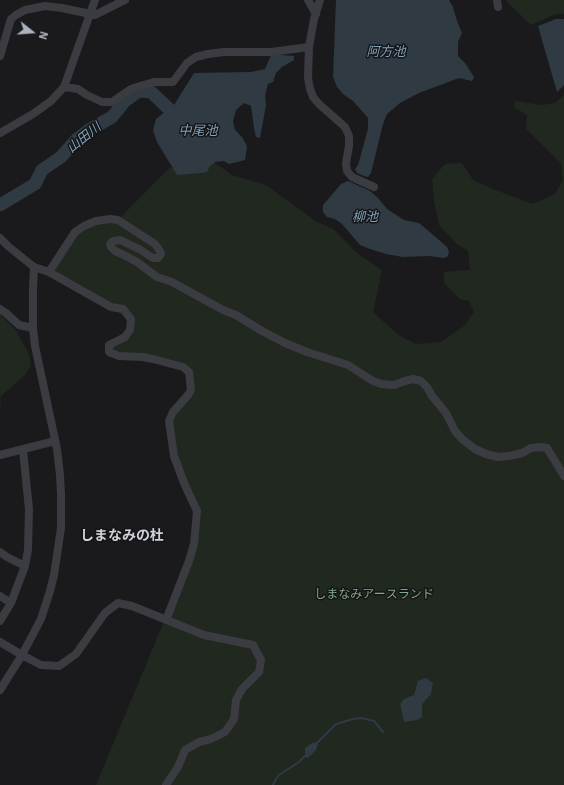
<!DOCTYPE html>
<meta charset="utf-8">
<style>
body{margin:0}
#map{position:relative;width:564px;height:785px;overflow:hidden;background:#1a1a1d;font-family:"IBM Plex Sans",sans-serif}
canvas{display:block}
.north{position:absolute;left:12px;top:12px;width:40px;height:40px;-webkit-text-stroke:3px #151518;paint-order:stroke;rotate:107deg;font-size:11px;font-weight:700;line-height:16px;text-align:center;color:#acb2bd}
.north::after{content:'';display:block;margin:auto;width:14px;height:18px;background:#acb2bd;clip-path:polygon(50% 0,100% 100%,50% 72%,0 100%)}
</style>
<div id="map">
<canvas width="564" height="785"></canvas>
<div class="north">N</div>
</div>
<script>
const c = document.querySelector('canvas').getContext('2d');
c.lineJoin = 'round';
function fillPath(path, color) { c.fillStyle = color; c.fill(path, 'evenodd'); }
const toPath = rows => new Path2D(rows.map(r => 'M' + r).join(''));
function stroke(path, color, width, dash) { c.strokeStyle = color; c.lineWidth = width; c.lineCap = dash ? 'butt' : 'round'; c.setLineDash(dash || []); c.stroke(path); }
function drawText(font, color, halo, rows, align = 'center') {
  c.font = font + ' "IBM Plex Sans","Noto Sans JP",sans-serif'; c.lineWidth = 3; c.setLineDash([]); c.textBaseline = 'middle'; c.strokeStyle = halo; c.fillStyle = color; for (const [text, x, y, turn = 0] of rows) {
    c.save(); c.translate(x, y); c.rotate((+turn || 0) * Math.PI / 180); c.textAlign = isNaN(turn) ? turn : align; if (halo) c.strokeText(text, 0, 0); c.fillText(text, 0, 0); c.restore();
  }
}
fillPath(toPath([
 [507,0,564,0,564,14,556,14,531,25,507,2],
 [564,95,564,785,96,785,184,573,197,511,173,448,169,421,188,395,189,372,168,363,119,356,109,345,125,337,131,319,49,272,75,232,96,221,118,220,170,167,179,170,204,155,232,175,266,185,317,222,333,229,358,254,382,270,373,312,400,336,416,344,441,342,464,326,474,312,469,301,460,299,444,283,444,272,470,270,468,251,457,244,439,225,434,201,432,179,445,164,462,163,473,180,493,189,533,204,555,194,563,180,561,163,526,129,527,115,514,107,515,101,542,105,555,103],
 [0,314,15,329,29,354,31,366,25,375,1,396,0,413]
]), '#202820');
fillPath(toPath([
 [336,0,449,0,453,7,457,21,462,33,458,42,458,56,465,63,474,77,472,81,459,78,419,93,400,103,387,114,383,124,371,173,368,177,364,176,357,173,355,169,358,165,360,158,368,129,368,118,361,110,353,101,343,94,337,87,333,77],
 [556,19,564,19,564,85,557,92,538,26],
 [272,53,281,55,294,56,294,60,282,67,276,73,273,82,268,84,265,96,266,105,260,138,256,137,254,128,251,106,244,103,236,110,233,121,235,130,242,137,247,146,245,160,229,164,224,161,215,162,210,166,207,172,201,173,177,175,157,142,153,130,156,119,174,105,194,73,251,72,265,69],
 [348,181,370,191,378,198,387,209,404,220,419,223,431,233,447,247,449,252,448,256,444,258,429,256,403,257,386,254,370,249,360,245,342,224,335,219,327,217,323,212,323,205,341,184],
 [426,678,433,683,431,694,422,704,422,717,417,720,404,722,400,704,404,699,414,695,418,681],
 [317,742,318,744,316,750,311,755,307,758,305,757,305,748,312,743]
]), '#2f3a42');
stroke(toPath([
 [317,743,336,724,353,719,361,718,374,721,383,732],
 [273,785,276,779,279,775,299,762,307,754]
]), '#2f3a42', 2);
stroke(toPath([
 [0,205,35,184,42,170,61,157,76,140,89,130,112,117,125,101,139,91,151,92,169,109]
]), '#2f3a42', 13);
stroke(toPath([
 [308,0,316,14],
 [497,0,498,7],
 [309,47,308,78,310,89,313,97,319,104,345,127,349,136,349,146,346,163,347,171,352,177,374,187],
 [0,56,11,19,16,15,25,10,45,6,62,8,95,15,125,0],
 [64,87,78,89,87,95,102,102,112,102,131,89,140,86,154,82,173,82,187,63,196,57,208,54,224,52,271,52,309,47,314,19,320,0],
 [0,133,33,114,51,101,64,87,95,0],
 [0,238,9,247,34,267,49,272,111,307,123,309,131,319,130,330,125,337,109,345,109,352,119,356,143,357,153,359,183,367,189,372,191,390,188,395,173,412,169,421,174,456,184,483,197,511,194,544,189,561,166,620],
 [49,272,75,232,84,226,96,221,110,219,118,220,155,244,160,251,161,254,158,258,153,258,139,249,120,240,113,241,110,244,111,247,115,251,124,255,137,262,157,277,172,282,223,310,236,315,262,331,285,343,307,352,348,365,373,381,381,384,394,385,405,381,413,379,421,381,427,387,432,396,446,413,455,431,463,440,475,449,486,454,498,457,509,456,522,453,531,448,541,447,547,448,564,476],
 [0,309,6,313,19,325,33,328],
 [0,455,55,441],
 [0,552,7,557,25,566],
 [0,596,11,603,0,621],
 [11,603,25,566,28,550,29,509,23,450],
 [0,642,22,655,41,665,59,666,76,654,105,613,118,603,132,606,204,635,253,645,261,660,259,672,242,689,236,700,234,719,225,732,211,739,199,742,185,750,178,767,166,785],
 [0,690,22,655,41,619,50,591,54,575,61,528,61,494,60,475,57,449,35,346,33,328,33,289,34,267]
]), '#3b3c42', 8);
drawText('12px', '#83a883', '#151518', [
 ["しまなみアースランド",374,595]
]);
drawText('italic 13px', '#82a2b9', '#151518', [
 ["阿方池",386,52],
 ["中尾池",198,131],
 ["山田川",84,138,-39],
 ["柳池",365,217]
]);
drawText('bold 14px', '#ced1d8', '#151518', [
 ["しまなみの杜",122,536]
]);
</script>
